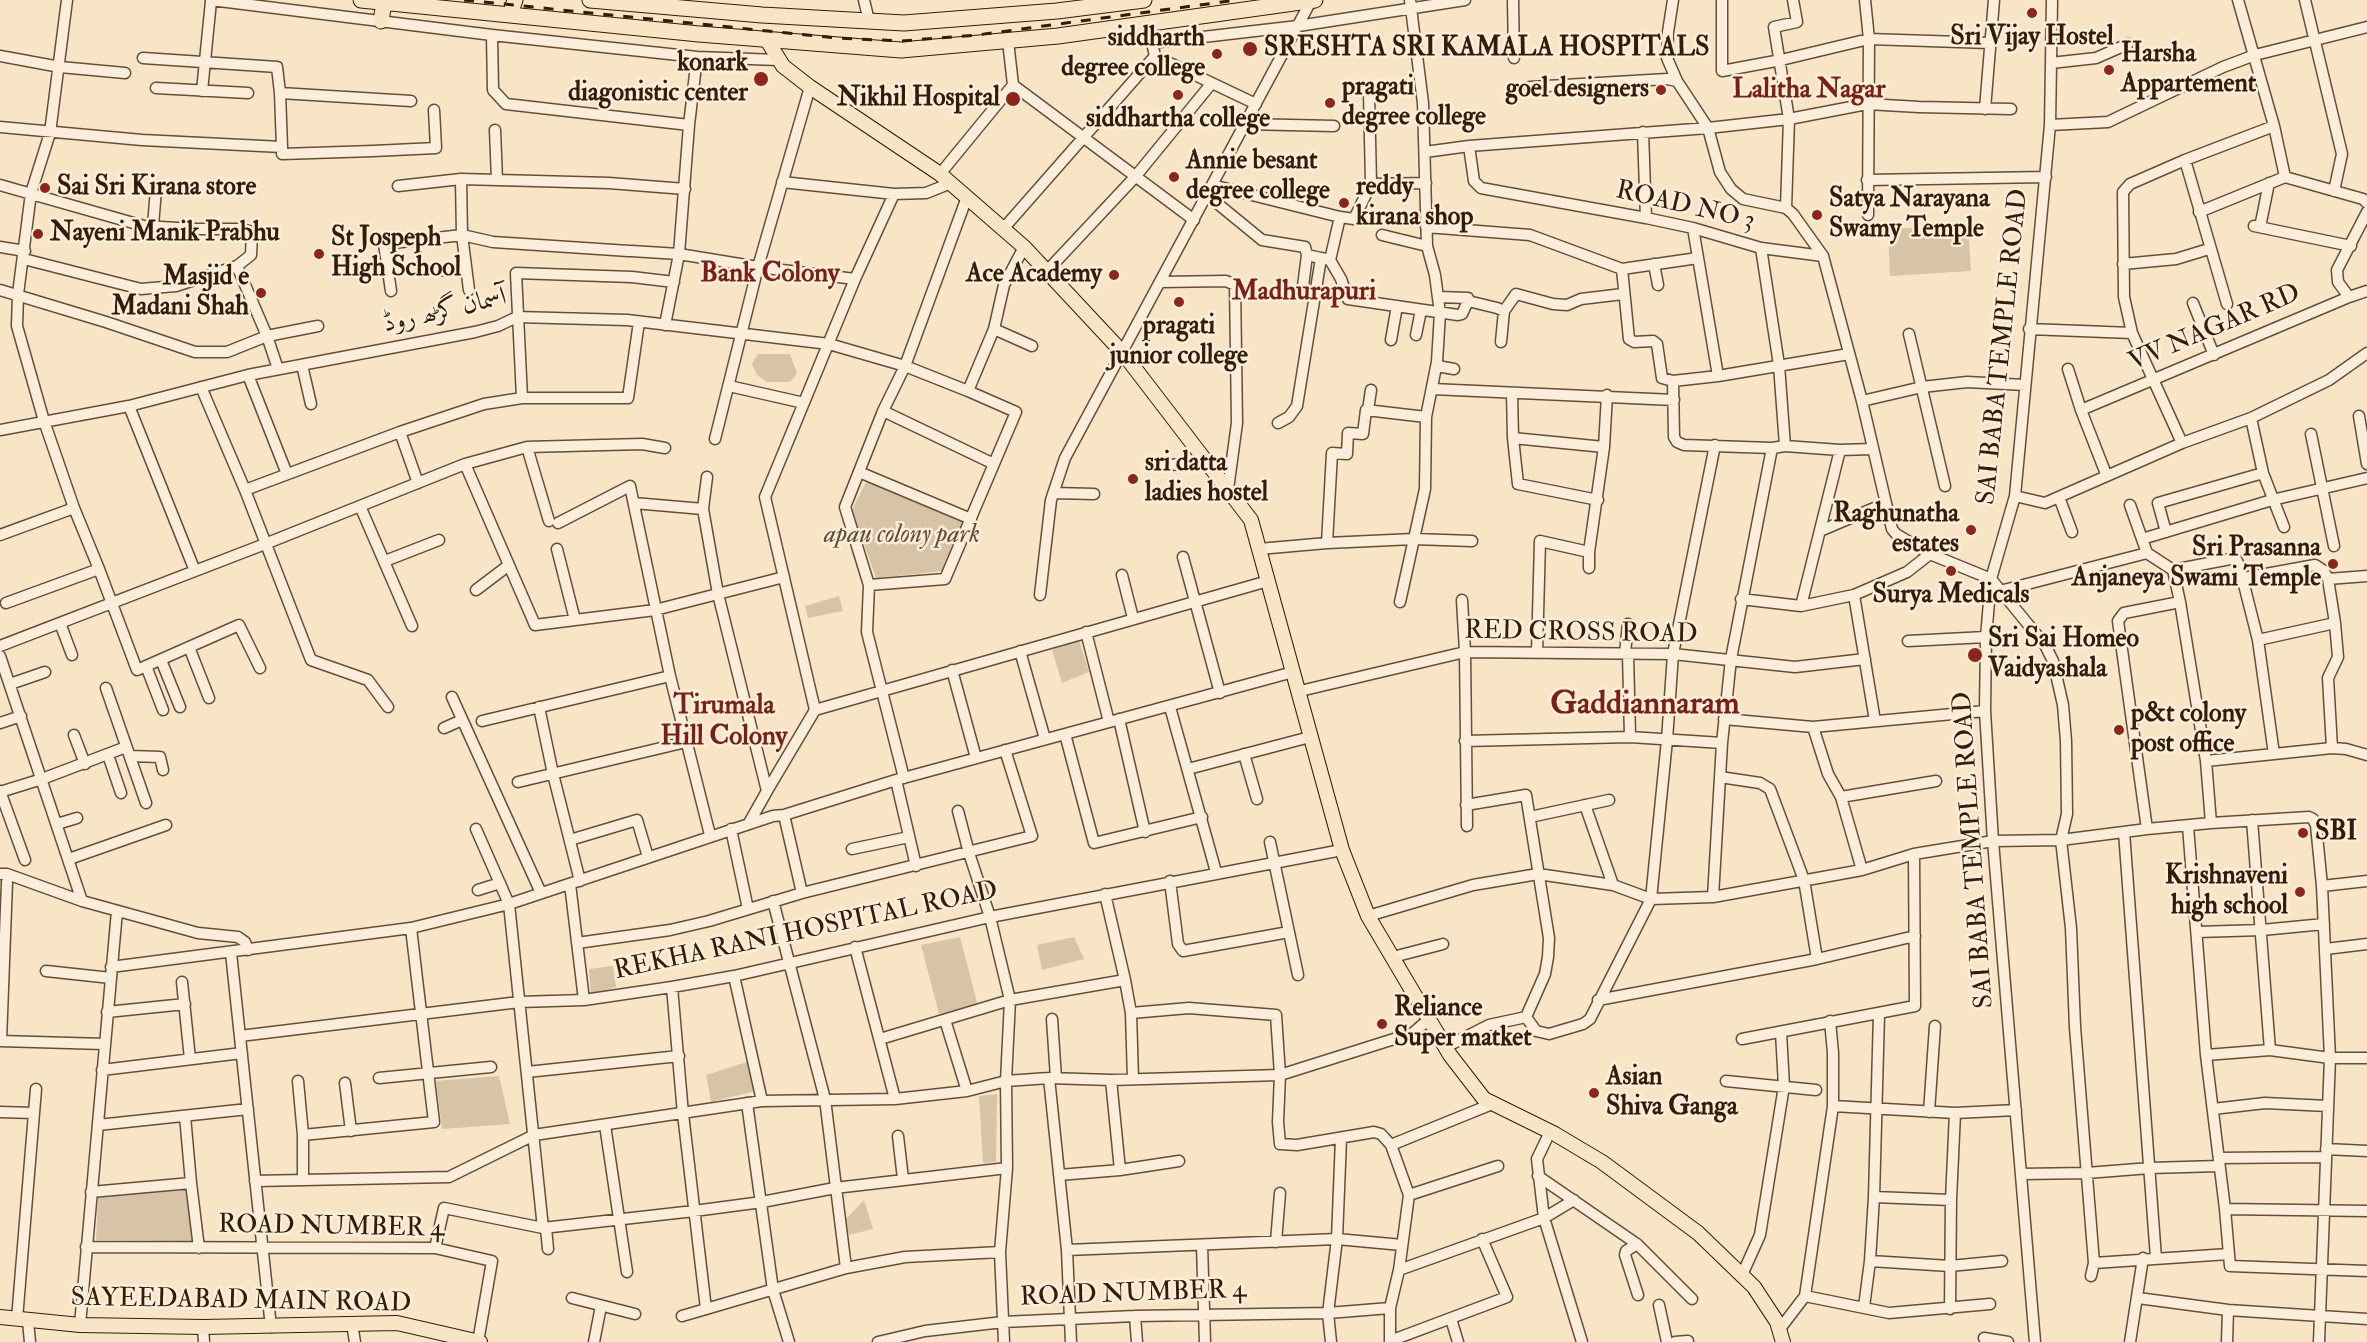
<!DOCTYPE html>
<meta charset="utf-8">
<style>
body{margin:0}
canvas{display:block;background:#f8e5c6}
</style>
<canvas width="2367" height="1342"></canvas>
<script>
const c = document.querySelector('canvas').getContext('2d');
c.lineJoin = 'round';
function fillPath(path, color) { c.fillStyle = color; c.fill(path, 'evenodd'); }
const toPath = rows => new Path2D(rows.map(r => 'M' + r).join(''));
function stroke(path, color, width, dash) { c.strokeStyle = color; c.lineWidth = width; c.lineCap = dash ? 'butt' : 'round'; c.setLineDash(dash || []); c.stroke(path); }
function drawText(font, color, halo, rows, align = 'center') {
  c.font = font + ' "IM FELL Double Pica",Amiri,serif'; c.lineWidth = 5; c.setLineDash([]); c.textBaseline = 'middle'; c.strokeStyle = halo; c.fillStyle = color; for (const [text, x, y, turn = 0] of rows) {
    c.save(); c.translate(x, y); c.rotate((+turn || 0) * Math.PI / 180); c.textAlign = isNaN(turn) ? turn : align; if (halo) c.strokeText(text, 0, 0); c.fillText(text, 0, 0); c.restore();
  }
}
fillPath(toPath([
 [1888,228,1968,228,1971,271,1890,276],
 [758,354,790,354,797,373,790,382,767,382,757,375,752,364],
 [868,478,965,520,942,571,876,578,852,510],
 [839,596,843,611,808,618,805,606],
 [1079,640,1089,672,1062,683,1052,650],
 [960,937,978,1006,939,1014,921,945],
 [1074,937,1084,959,1042,970,1037,945],
 [613,966,616,987,591,995,589,969],
 [747,1062,755,1091,711,1102,706,1075],
 [499,1076,510,1124,442,1129,436,1081],
 [997,1094,996,1162,983,1163,979,1096],
 [193,1189,200,1241,96,1240,98,1196],
 [864,1200,873,1229,849,1235,846,1219]
]), '#d7c3a6');
const minor = toPath([
 [67,0,50,133,31,193,18,294,17,326,44,421,74,508,99,569,137,670,239,625,260,668],
 [211,0,492,35,697,57,778,60],
 [864,0,869,21],
 [1513,0,1514,58],
 [1673,0,1668,32,1667,58,1677,81,1708,128,1720,172,1731,189,1743,199,1786,208,1793,214,1823,256,1862,401,1892,529,1896,534,1930,554,1991,579,2045,645,2053,661,2063,705,2066,741,2067,814,2061,840,2071,928,2075,1027,2094,1263,2091,1276],
 [1722,0,1722,71,1781,60,1869,39,1990,43],
 [1865,0,1869,39,1868,215],
 [2238,0,2274,126,2285,177,2363,199,2367,203],
 [2305,0,2342,154,2334,191],
 [492,35,493,90,506,104,689,125],
 [1151,43,1298,26,1465,0],
 [0,56,60,67,125,73],
 [1155,56,1256,104],
 [143,58,277,67,280,93,282,147],
 [2051,63,2096,58,2128,44],
 [1013,85,1194,220],
 [1530,87,1667,79,1677,81],
 [156,88,248,93],
 [202,91,211,1],
 [280,93,411,101],
 [1985,109,1994,0],
 [1245,124,1334,126],
 [2050,125,2108,122,2223,67,2255,55,2367,27],
 [0,127,142,140,282,147,282,154,373,151,436,148,434,110],
 [495,130,497,180],
 [1643,132,1646,218],
 [1469,146,1474,181,1481,188,1646,218,1693,228,1761,248,1779,365,1785,446],
 [1425,152,1469,146,1708,128,1789,119,1867,104,1919,107,2011,109],
 [2185,160,2227,304],
 [940,174,1013,85,1008,41],
 [461,179,462,235,469,290],
 [1867,180,2046,177],
 [782,182,894,194,926,193,951,183],
 [1371,184,1426,183],
 [0,185,144,226,194,229,242,229,252,232,251,255,237,266],
 [1212,185,1340,217,1354,219,1371,184,1369,93],
 [398,186,461,179,609,183,685,189],
 [1207,195,1262,240,1305,247,1307,255,1330,260,1341,279,1348,299,1458,315,1462,314,1468,301,1497,308,1504,311,1501,342],
 [1786,208,1789,119,1774,27,1797,22,1793,0],
 [2199,212,2285,177],
 [153,226,156,189],
 [2254,226,2351,246],
 [1426,227,1530,235,1622,269,1698,258],
 [2260,227,2269,183],
 [1693,228,1718,376],
 [1003,229,1155,56,1148,25],
 [1382,235,1427,246],
 [0,247,25,251],
 [1761,248,1823,256],
 [631,251,679,254,758,267,855,279],
 [24,259,141,289,176,286,237,266,267,336,278,369],
 [1330,260,1340,217],
 [1654,264,1658,285],
 [2123,264,2176,259,2209,249],
 [1622,269,1629,339,1634,342,1653,341,1657,344,1662,378,1673,381,1674,437,1677,442,1684,445,1772,448,1785,446,1840,450,1873,449],
 [436,271,466,267],
 [1047,271,1135,177,1211,84],
 [1161,282,1226,281,1235,285,1237,423,1228,489],
 [0,290,106,322,195,352,227,352,267,336,318,326],
 [391,291,384,244,462,235,493,242,629,251],
 [1302,294,1307,255],
 [1438,297,1468,298],
 [2349,297,2338,282,2337,270,2367,212],
 [2193,303,2214,355],
 [1504,311,1516,294,1553,304,1567,305,1581,299,1623,294],
 [665,325,679,254,689,125,697,57],
 [994,329,1032,346],
 [2029,329,2132,333],
 [1909,334,1945,486],
 [1416,335,1421,310],
 [1391,340,1397,306],
 [302,365,311,404],
 [1437,366,1454,369],
 [2068,369,2081,410,2106,474],
 [248,375,287,474],
 [1673,381,1718,376,1849,354],
 [729,386,804,403],
 [201,387,245,490,311,660,368,680,388,707],
 [1432,389,1674,400],
 [1512,393,1513,438,1518,484,1598,500],
 [522,398,516,273,632,277,674,282],
 [1862,401,1922,387,1967,382,2025,385],
 [129,406,195,571],
 [1368,410,1371,390],
 [2081,410,2349,297,2367,291],
 [883,411,994,464],
 [2359,416,2367,464],
 [2251,418,2263,473,2284,527],
 [1278,423,1289,417,1297,406,1321,258],
 [0,430,129,406,248,375,475,332,498,326,517,317,627,320,829,344,905,366,968,391,994,329,1004,285,1024,247],
 [400,432,418,483],
 [2311,434,2334,546],
 [1513,438,1604,447],
 [715,439,758,267,810,87],
 [2182,443,2132,333,2124,297,2123,192,2130,184,2185,160,2274,126],
 [527,447,549,521],
 [465,464,535,625,655,610,784,577],
 [1153,465,1207,464],
 [859,472,971,519],
 [707,477,703,509,718,594,767,791,749,823],
 [245,490,400,432,484,404,522,398,628,398,639,322],
 [1054,493,1094,494],
 [2015,496,2045,503,2182,443,2251,418,2329,380,2367,353],
 [2059,497,2072,532],
 [634,503,703,509],
 [2130,505,2147,553,2173,570,2180,602,2206,761,2211,823],
 [360,506,412,626],
 [558,523,630,486,670,676,710,835],
 [1820,531,1886,503],
 [2166,532,2158,503,2263,473],
 [0,535,74,508],
 [2142,539,2272,500,2367,478],
 [1327,543,1332,453,1347,454,1348,433,1363,434,1366,410,1426,417],
 [557,549,575,620],
 [1259,549,1327,543,1414,539,1472,541],
 [1183,557,1220,693],
 [385,561,439,540],
 [1589,568,1589,552,1604,447,1607,395],
 [2173,570,2230,559,2236,559,2239,565,2258,640,2274,754],
 [1122,575,1133,618],
 [2244,578,2315,565,2324,571,2328,579,2335,623,2338,657,2328,678,2332,748],
 [2328,579,2367,576],
 [869,585,945,579,1016,412,968,391],
 [476,590,509,565],
 [2000,591,2147,553],
 [1040,595,1051,500,1065,458,1311,1],
 [1854,595,1875,721],
 [1741,599,1801,606,1854,595,1907,572,1930,554],
 [1462,600,1465,652,1467,826],
 [1400,602,1425,489,1426,417,1437,362,1440,313,1435,275,1427,246,1423,103,1410,0],
 [6,603,99,569],
 [1801,606,1840,450],
 [60,623,72,655],
 [1086,632,1109,722],
 [2258,640,2335,623],
 [1908,641,1986,637],
 [0,646,265,544,465,464,527,447,642,444,665,448],
 [189,647,209,698],
 [1020,651,1045,739],
 [1537,652,1540,541,1589,552],
 [1625,653,1628,624],
 [1628,653,1630,737],
 [0,656,82,901],
 [161,660,180,707],
 [146,666,163,710],
 [952,670,976,758],
 [10,684,45,672],
 [106,688,146,803],
 [1300,691,1465,652,1673,654,1795,667,1865,659],
 [452,697,541,893],
 [539,707,553,774,580,881],
 [1170,707,1216,872],
 [815,710,765,497,855,279,894,194],
 [1119,719,1145,832],
 [1724,719,1813,727,1985,711],
 [482,721,670,676],
 [0,723,21,716],
 [1813,727,1828,774,1841,797,1862,870],
 [444,728,462,720],
 [1065,734,1094,843,1202,817],
 [74,735,85,764],
 [1465,741,1630,737,1722,743],
 [1244,754,1257,799],
 [108,755,121,793],
 [130,756,160,757,163,770],
 [2206,761,2332,748,2346,749,2367,755],
 [1188,769,1310,737],
 [1720,777,1760,783,1770,789,1804,880,1817,959],
 [904,778,867,632,869,585,845,507,883,411,905,366,967,197],
 [896,780,916,866],
 [518,782,686,742],
 [0,791,25,860],
 [767,791,815,710,1268,581],
 [0,792,42,779,126,747],
 [1841,797,1936,781],
 [1585,805,1613,885],
 [958,811,969,853,990,917,1010,1000,1006,1081,1007,1168,1000,1252,1004,1342],
 [784,815,802,893],
 [1530,817,1609,800],
 [2252,820,2270,1050],
 [57,824,77,818],
 [2188,826,2206,1055,2225,1209,2230,1266,2367,1271],
 [476,829,509,904,543,1228],
 [731,829,748,909],
 [2147,829,2118,621,2124,613,2180,602],
 [2124,832,2156,1258],
 [570,840,637,820,648,857],
 [1270,842,1298,975],
 [852,849,909,837],
 [69,859,166,825],
 [0,874,7,874,82,901,198,933,238,937,245,942,248,950],
 [1170,881,1178,944,1183,951,1289,932],
 [570,884,584,1000],
 [2322,886,2367,881],
 [478,890,500,883],
 [1713,897,1722,743,1731,659,1772,448],
 [773,901,825,1099,846,1268],
 [1368,916,1473,885,1538,874,1613,885,1651,899,1713,897,1862,870,1914,854,1993,841,2061,840,2147,829,2211,823,2309,817,2313,819,2316,825,2322,886,2330,1058,2319,1342],
 [2197,932,2262,930,2324,924],
 [577,943,670,930,709,921,802,893,1032,836,1005,750],
 [855,947,895,1099],
 [2326,949,2367,944],
 [231,953,271,1327],
 [1393,957,1443,944],
 [111,967,411,928,509,904,773,816,784,815,896,780,1293,672],
 [46,971,111,978],
 [734,976,762,1101],
 [1125,980,1131,1013,1189,1008,1276,1015,1280,1075,1278,1122,1280,1144,1297,1145,1374,1132,1381,1134,1391,1145,1409,1195,1498,1166],
 [182,982,190,1059],
 [672,987,683,1114,706,1309,846,1268,905,1257,1000,1252],
 [1598,1000,1817,959,1915,936],
 [107,1012,185,1004],
 [1131,1013,1133,1079],
 [1526,1017,1536,1031,1549,1034,1583,1024,1590,1019,1651,899,1667,740,1673,654,1715,445],
 [1052,1019,1056,1078],
 [945,1020,967,1091],
 [240,1036,519,1002,584,1000,672,987,734,976,990,917,1342,850],
 [880,1039,1010,1000,1125,980,1105,894],
 [1742,1039,1915,1006,1914,854],
 [0,1041,104,1044],
 [1,1041,7,882],
 [1446,1047,1489,1025,1526,1017,1545,974,1548,957,1549,938,1526,795,1466,805],
 [2206,1055,2270,1050,2330,1058,2367,1058],
 [102,1070,242,1053],
 [527,1072,679,1056],
 [379,1078,491,1067],
 [1049,1078,1067,1250,1071,1342],
 [1111,1080,1120,1170],
 [298,1081,303,1135,303,1179],
 [1726,1081,1816,1090],
 [345,1083,351,1131],
 [747,1103,773,1290,789,1342],
 [1833,1106,1955,1113,2016,1110],
 [2213,1109,2265,1103,2328,1106],
 [0,1112,34,1113,17,1319],
 [1929,1112,1935,1026],
 [34,1113,36,1089],
 [98,1125,248,1109],
 [605,1125,627,1272],
 [1550,1132,1537,1159,1544,1218,1582,1342],
 [303,1135,434,1122,411,928],
 [898,1136,903,1179],
 [1391,1145,1492,1104],
 [2326,1149,2367,1151],
 [2219,1158,2326,1157],
 [2021,1174,2087,1173,2150,1168,2219,1166],
 [1059,1175,1120,1170,1179,1161],
 [1538,1176,1637,1244,1692,1299],
 [255,1181,449,1177,534,1135,762,1101,895,1099,967,1091,1006,1081,1049,1078,1111,1080,1280,1075,1413,1033,1429,1019],
 [191,1183,199,1248],
 [91,1192,191,1183,185,1116],
 [1874,1197,1951,1200],
 [2225,1209,2367,1211],
 [546,1228,548,1249],
 [1276,1242,1280,1193],
 [1637,1244,1626,1251,1625,1255,1638,1295],
 [1202,1245,1205,1342],
 [86,1247,435,1248,492,1261,478,1342],
 [435,1248,444,1208,543,1228,694,1211,762,1202,835,1188,1007,1168],
 [1067,1250,1337,1239,1402,1245],
 [1870,1261,1950,1266,2002,1261],
 [2094,1263,2229,1254],
 [1399,1270,1544,1218,1574,1200],
 [1742,1275,1760,1235,1784,1086,1781,1032],
 [1805,1296,1889,1313,1990,1304],
 [572,1298,635,1314],
 [2138,1298,2228,1310,2367,1319],
 [1659,1305,1667,1342],
 [1864,1307,1870,1261,1874,1197,1879,1014],
 [1950,1309,1951,1200,1955,1113],
 [682,1316,706,1309],
 [1135,1316,1137,1342],
 [1451,1319,1458,1342],
 [28,1321,30,1342],
 [352,1324,355,1342],
 [80,1325,117,911],
 [203,1327,204,1342],
 [1779,1330,1805,1296,1833,1106,1833,1053,1830,1021],
 [1984,1338,2008,1342],
 [1390,1341,1507,1297,1482,1239],
 [594,1342,601,1306],
 [878,1342,925,1331,1003,1322,1135,1316,1328,1313,1390,1308],
 [1331,1342,1328,1313,1337,1239,1341,1139],
 [1390,1342,1390,1308,1399,1270,1409,1195],
 [1675,1342,1688,1341],
 [2035,1342,1993,841,1985,711,1986,637,1991,579,2015,496,2050,125,2052,0],
 [2130,1342,2143,1258],
 [2227,1342,2228,1310]
]);
const major = toPath([
 [767,40,783,66,810,87,940,174,1024,247,1123,353,1251,520,1342,850,1368,916,1450,1055,1484,1099,1555,1134,1602,1162,1698,1233,1754,1287,1777,1322,1783,1342],
 [0,1317,80,1325,203,1327,397,1323,480,1342]
]);
const highway = toPath([
 [361,0,699,34,901,50,1058,36,1315,0],
 [590,0,762,15,904,23,1057,11,1144,0],
 [510,15,515,0],
 [381,21,384,2]
]);
stroke(minor, '#654e39', 13);
stroke(major, '#341b0a', 16);
stroke(highway, '#341b0a', 17);
stroke(minor, '#faeeda', 10);
stroke(major, '#f8e5c6', 14);
stroke(highway, '#f8e5c6', 15);
stroke(toPath([
 [464,0,837,38,901,41,977,35,1237,0]
]), '#341b0a', 3, [10, 10]);
for (const [x, y, r, color] of [
 [2032,13,6,"#8f2418"],
 [1250,49,8,"#8f2418"],
 [1217,54,6,"#8f2418"],
 [2109,70,6,"#8f2418"],
 [761,79,8,"#8f2418"],
 [1661,90,6,"#8f2418"],
 [1178,95,6,"#8f2418"],
 [1013,99,8,"#8f2418"],
 [1330,103,6,"#8f2418"],
 [1174,177,6,"#8f2418"],
 [45,188,6,"#8f2418"],
 [1344,203,6,"#8f2418"],
 [1817,215,6,"#8f2418"],
 [38,234,6,"#8f2418"],
 [319,254,6,"#8f2418"],
 [1114,275,6,"#8f2418"],
 [261,293,6,"#8f2418"],
 [1179,302,6,"#8f2418"],
 [1133,479,6,"#8f2418"],
 [1971,530,6,"#8f2418"],
 [2333,564,6,"#8f2418"],
 [1951,571,6,"#8f2418"],
 [1975,655,8,"#8f2418"],
 [2119,730,6,"#8f2418"],
 [2303,833,6,"#8f2418"],
 [2300,892,6,"#8f2418"],
 [1382,1024,6,"#8f2418"],
 [1594,1093,6,"#8f2418"]
]) { const dot = new Path2D(); dot.arc(x, y, r, 0, 2 * Math.PI); c.fillStyle = color; c.fill(dot); stroke(dot, '#faeeda', 2); }
drawText('bold 26px', '#341b0a', '#faeeda', [
 ["Sri Vijay Hostel",2032,38,"center"],
 ["siddharth",1205,39,"right"],
 ["degree college",1205,69,"right"],
 ["SRESHTA SRI KAMALA HOSPITALS",1264,49],
 ["Harsha",2121,55],
 ["Appartement",2121,85],
 ["konark",748,64,"right"],
 ["diagonistic center",748,94,"right"],
 ["pragati",1342,88],
 ["degree college",1342,118],
 ["goel designers",1649,90,"right"],
 ["Nikhil Hospital",1000,99,"right"],
 ["siddhartha college",1178,120,"center"],
 ["Annie besant",1186,162],
 ["degree college",1186,192],
 ["Sai Sri Kirana store",57,188],
 ["reddy",1356,188],
 ["kirana shop",1356,218],
 ["Satya Narayana",1829,200],
 ["Swamy Temple",1829,230],
 ["Nayeni Manik Prabhu",50,234],
 ["St Jospeph",331,239],
 ["High School",331,269],
 ["Ace Academy",1102,275,"right"],
 ["Masjid e",249,278,"right"],
 ["Madani Shah",249,308,"right"],
 ["pragati",1179,327,"center"],
 ["junior college",1179,357,"center"],
 ["sri datta",1145,464],
 ["ladies hostel",1145,494],
 ["Raghunatha",1959,515,"right"],
 ["estates",1959,545,"right"],
 ["Sri Prasanna",2321,549,"right"],
 ["Anjaneya Swami Temple",2321,579,"right"],
 ["Surya Medicals",1951,596,"center"],
 ["Sri Sai Homeo",1988,640],
 ["Vaidyashala",1988,670],
 ["p&t colony",2131,715],
 ["post office",2131,745],
 ["SBI",2315,833],
 ["Krishnaveni",2288,877,"right"],
 ["high school",2288,907,"right"],
 ["Reliance",1394,1009],
 ["Super matket",1394,1039],
 ["Asian",1606,1078],
 ["Shiva Ganga",1606,1108]
], 'left');
drawText('26px', '#341b0a', '#faeeda', [
 ["ROAD NO 3",1685,207,13],
 ["آسمان گڑھ روڈ",445,312,-13],
 ["VV NAGAR RD",2215,329,-23],
 ["SAI BABA TEMPLE ROAD",2004,347,-84],
 ["RED CROSS ROAD",1581,634,1],
 ["SAI BABA TEMPLE ROAD",1975,850,-94],
 ["REKHA RANI HOSPITAL ROAD",806,932,-12],
 ["ROAD NUMBER 4",331,1228,1],
 ["ROAD NUMBER 4",1133,1295,-2],
 ["SAYEEDABAD MAIN ROAD",241,1302,1]
]);
drawText('italic 26px', '#654d39', '#faeeda', [
 ["apau colony park",902,536]
]);
drawText('bold 27px', '#7a1f14', '#faeeda', [
 ["Lalitha Nagar",1809,91],
 ["Bank Colony",770,275],
 ["Madhurapuri",1304,293],
 ["Tirumala",724,707],
 ["Hill Colony",724,738]
]);
drawText('bold 32px', '#7a1f14', '#faeeda', [
 ["Gaddiannaram",1645,706]
]);
</script>
